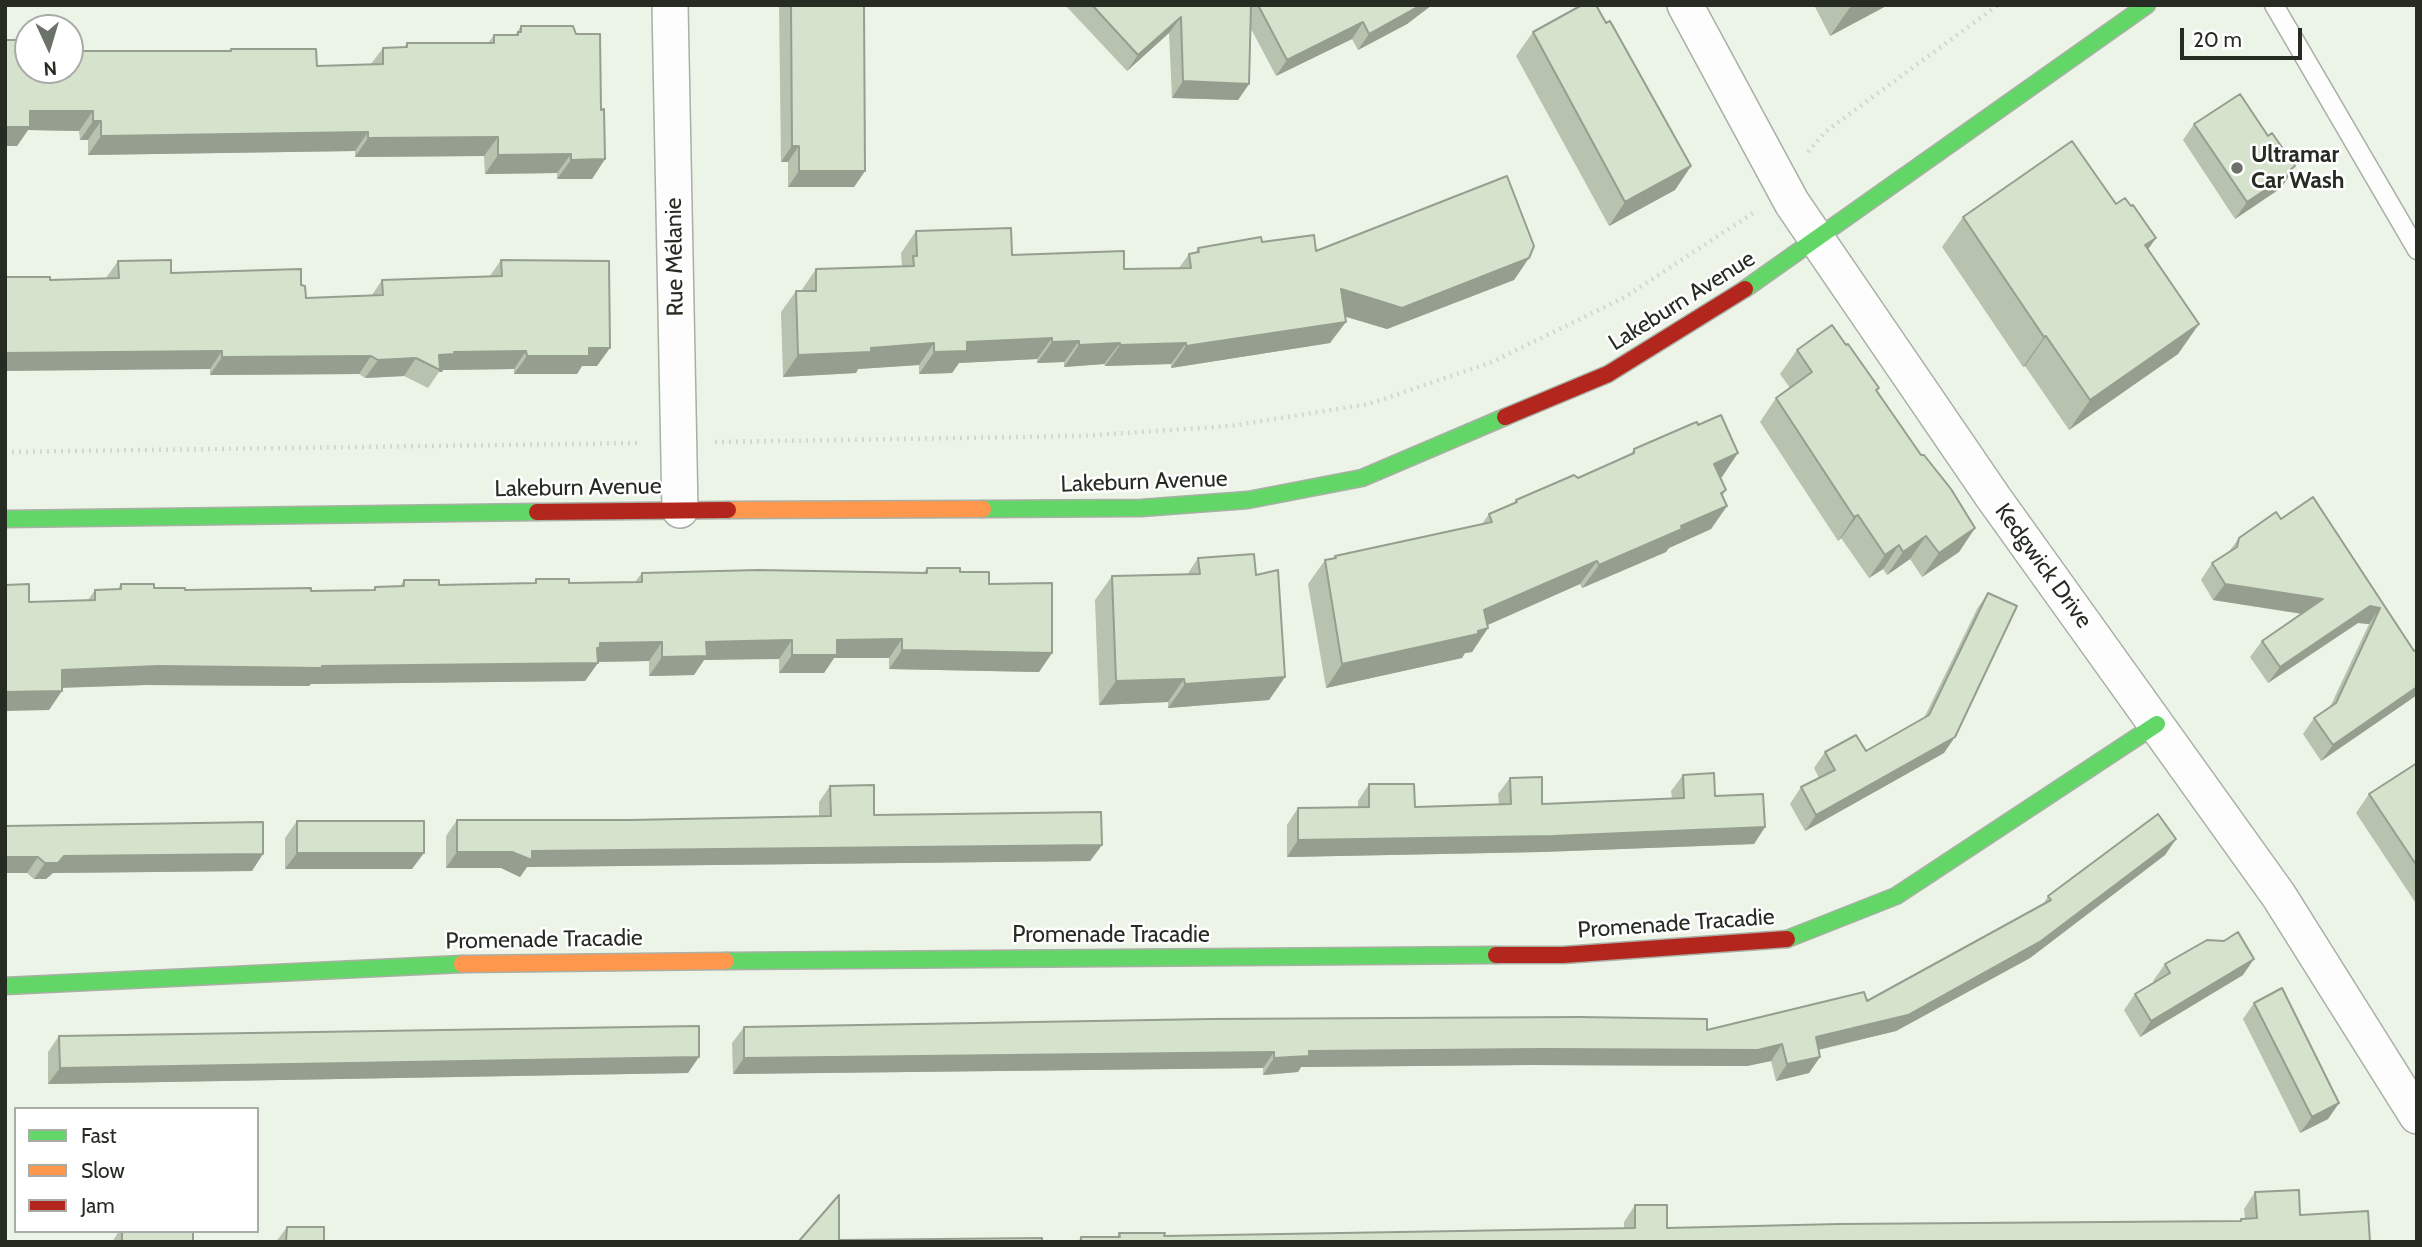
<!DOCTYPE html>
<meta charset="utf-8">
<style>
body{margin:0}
#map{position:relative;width:2422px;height:1247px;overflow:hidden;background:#ecf4e8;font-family:Cabin,sans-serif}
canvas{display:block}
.frame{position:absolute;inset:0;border:7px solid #272c23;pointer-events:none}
.legend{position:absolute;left:14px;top:1107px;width:245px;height:126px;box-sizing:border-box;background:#fff;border:2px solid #a9aba7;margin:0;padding:9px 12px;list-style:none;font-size:21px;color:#272c23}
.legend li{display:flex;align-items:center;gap:14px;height:35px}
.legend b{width:35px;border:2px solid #a9aba7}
.north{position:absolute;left:14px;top:14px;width:70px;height:70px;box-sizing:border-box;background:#fff;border:2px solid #a9aba7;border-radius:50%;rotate:176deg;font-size:19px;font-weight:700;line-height:28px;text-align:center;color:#272c23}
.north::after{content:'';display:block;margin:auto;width:24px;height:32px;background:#6c7268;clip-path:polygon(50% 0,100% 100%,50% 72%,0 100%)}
.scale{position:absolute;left:2180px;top:28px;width:122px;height:32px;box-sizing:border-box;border:4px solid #272c23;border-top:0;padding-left:9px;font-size:21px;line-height:24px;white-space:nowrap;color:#272c23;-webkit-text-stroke:5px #fff;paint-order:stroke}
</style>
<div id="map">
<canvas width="2422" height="1247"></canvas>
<div class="frame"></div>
<ul class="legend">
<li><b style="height:9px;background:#63d668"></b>Fast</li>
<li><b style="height:9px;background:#ff974d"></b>Slow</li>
<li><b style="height:9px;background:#b3261e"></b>Jam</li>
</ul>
<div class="north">N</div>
<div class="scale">20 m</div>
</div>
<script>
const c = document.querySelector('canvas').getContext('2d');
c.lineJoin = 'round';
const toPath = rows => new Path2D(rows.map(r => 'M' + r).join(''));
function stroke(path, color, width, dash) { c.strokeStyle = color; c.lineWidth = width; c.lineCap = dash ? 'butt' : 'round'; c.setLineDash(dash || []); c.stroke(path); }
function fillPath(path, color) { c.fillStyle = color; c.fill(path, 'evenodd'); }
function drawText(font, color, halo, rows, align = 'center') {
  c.font = font + ' Cabin,sans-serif'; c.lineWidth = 5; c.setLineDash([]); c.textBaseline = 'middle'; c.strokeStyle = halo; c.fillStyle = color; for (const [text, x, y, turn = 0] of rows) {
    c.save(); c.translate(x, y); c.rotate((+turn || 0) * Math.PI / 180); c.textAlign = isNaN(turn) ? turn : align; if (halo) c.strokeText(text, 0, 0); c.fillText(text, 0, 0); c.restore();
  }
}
const lane = toPath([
 [2274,5,2417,250]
]);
const street = toPath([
 [670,5,680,510],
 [1685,5,1792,203,1993,497,2279,896,2417,1116]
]);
const fast = toPath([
 [1745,289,2147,5],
 [983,509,1141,508,1248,500,1362,478,1505,417],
 [5,519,537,512],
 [1787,939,1896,896,2157,724],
 [726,961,1496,955],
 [5,986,462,964]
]);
const slow = toPath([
 [728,510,983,509],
 [462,964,726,961]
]);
const jam = toPath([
 [1505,417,1608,374,1745,289],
 [537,512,728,510],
 [1496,955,1563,955,1787,939]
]);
stroke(lane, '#a9afa5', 21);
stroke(street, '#a9afa5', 38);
stroke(fast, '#a9afa5', 19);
stroke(slow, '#a9afa5', 19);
stroke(jam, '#a9afa5', 19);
stroke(toPath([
 [1808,152,1825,132,1998,5],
 [715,442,1080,436,1230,426,1369,404,1492,362,1625,297,1753,213],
 [5,452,640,443]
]), '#d4d6d3', 4.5, [2, 5]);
stroke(lane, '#fcfdfc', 18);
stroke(street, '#fcfdfc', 35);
stroke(fast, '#63d668', 16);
stroke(slow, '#ff974d', 16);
stroke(jam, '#b3261e', 16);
fillPath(toPath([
 [779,5,864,5,865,171,854,187,788,187,788,162,781,162],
 [1065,5,1432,5,1407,24,1358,50,1352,39,1276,76,1250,27,1249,84,1238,100,1172,98,1169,33,1127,71],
 [1814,5,1888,5,1830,36],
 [1606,23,1691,166,1675,190,1609,226,1516,56,1533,32],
 [521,26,601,110,605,159,592,179,557,179,557,173,485,174,484,156,355,157,355,151,88,155,88,140,80,140,79,131,28,130,17,146,5,146,5,40,28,70,229,51,231,49,317,66,371,64,383,48,404,47,407,43,488,43,494,35,515,35],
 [2194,124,2268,136,2295,166,2281,188,2235,219,2183,140],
 [1963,217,2156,238,2148,249,2199,324,2178,354,2069,430,2025,366,2023,367,1942,247],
 [916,231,1012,255,1124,269,1179,268,1189,254,1195,253,1198,248,1262,242,1316,251,1529,258,1514,280,1387,329,1345,316,1330,343,1171,368,1171,364,1105,366,1104,364,1064,367,1064,362,1037,363,1037,359,959,363,952,373,919,374,919,365,858,369,856,373,783,377,781,312,796,291,801,291,816,269,902,266,901,253],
 [501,260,597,366,582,366,577,374,514,374,514,369,443,370,442,372,439,372,428,388,404,376,365,378,359,374,210,375,210,369,50,280,106,278,118,261,171,273,301,285,306,298,372,295,382,280,490,276],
 [1846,345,1879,388,1877,391,1921,455,1975,528,1959,552,1922,577,1910,559,1887,575,1883,569,1869,578,1841,538,1838,541,1760,422,1776,398,1790,388,1780,374,1797,350],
 [1634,449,1722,477,1720,477,1726,490,1722,495,1727,506,1711,529,1669,548,1666,552,1582,588,1580,584,1488,625,1488,628,1472,652,1465,653,1462,658,1326,688,1308,584,1325,560,1333,559,1335,556,1482,524,1489,514,1514,503,1516,500,1578,478,1630,455],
 [2313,497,2414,651,2417,649,2417,695,2321,761,2303,734,2314,718,2330,707,2369,624,2358,623,2268,683,2250,657,2262,641,2301,614,2213,600,2201,580,2212,563,2228,553,2239,538,2281,519],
 [1198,558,1256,575,1285,677,1269,700,1168,708,1168,702,1099,705,1095,600,1112,576,1187,575],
 [927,568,960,572,989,584,1052,653,1039,672,889,669,889,658,834,658,824,673,779,673,779,659,731,659,704,660,694,675,649,676,649,661,598,662,585,681,311,684,309,686,146,685,62,688,49,710,29,602,88,600,95,590,117,590,121,584,185,590,311,591,373,590,375,587,400,586,404,580,439,585,534,584,536,579,569,583,635,582,642,573,923,573],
 [1988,593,1944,753,1805,831,1790,804,1801,787,1819,778,1814,768,1825,752,1866,751,1924,718,1977,609],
 [2417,763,2417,905,2356,813,2369,794],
 [1683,775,1765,827,1754,844,1542,852,1287,857,1287,825,1298,808,1358,807,1358,801,1369,784,1415,807,1499,805,1498,794,1510,778,1542,804,1672,798,1671,791],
 [830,786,874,815,1102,845,1090,861,527,867,520,877,501,868,446,868,446,836,457,820,630,820,819,816,819,802],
 [297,821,412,869,285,869,285,838],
 [5,826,252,871,53,873,46,879,34,879,27,873],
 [2176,839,2165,855,2030,958,1896,1031,1819,1050,1820,1057,1809,1073,1776,1081,1771,1061,1747,1066,1531,1065,1301,1067,1298,1072,1263,1075,1263,1068,733,1074,732,1043,744,1027,1707,1030,1867,1001,2043,905,2048,896],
 [2165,964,2243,975,2140,1037,2124,1010,2135,994,2154,982,2153,981],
 [2254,1003,2339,1103,2328,1119,2300,1133,2243,1019],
 [59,1036,688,1073,48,1084,48,1052],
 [2255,1192,2300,1215,2370,1242,1078,1242,1081,1237,1117,1237,1119,1233,1164,1236,1624,1229,1624,1222,1635,1205,1667,1228,2240,1221,2241,1219,2245,1218,2244,1209],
 [287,1227,324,1242,276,1242],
 [119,1231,163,1231,163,1232,193,1242,112,1242]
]), '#b7c2af');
fillPath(toPath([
 [1421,5,1432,5,1407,24,1358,50,1369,34],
 [1853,5,1888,5,1830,36,1851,6],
 [1181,17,1169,33,1127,71,1138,55],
 [1363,22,1352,39,1276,76,1287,60],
 [1183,81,1249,84,1238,100,1172,98],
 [30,111,93,111,79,131,28,130,17,146,5,146,5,127],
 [93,121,101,121,88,140,80,140],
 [368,132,355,151,88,155,101,136],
 [498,137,484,156,355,157,368,138],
 [792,146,799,146,788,162,781,162],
 [571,154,557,173,485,174,498,155],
 [605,159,592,179,557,179,571,160],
 [1691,166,1675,190,1609,226,1625,202],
 [2295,166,2289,174,2292,172,2281,188,2235,219,2247,202],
 [799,171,865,171,854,187,788,187],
 [2156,238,2135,268,2145,245],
 [1529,258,1514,280,1387,329,1326,311,1341,289],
 [1346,322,1330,343,1171,368,1186,346],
 [2199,324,2178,354,2069,430,2090,400],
 [2046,336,2025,366,2023,367,2044,337],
 [1052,338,1037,359,959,363,952,373,919,374,934,352,967,342],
 [1079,341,1064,362,1037,363,1052,342],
 [934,343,919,365,858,369,856,373,783,377,798,355,871,348],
 [1120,343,1104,364,1064,367,1079,345],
 [1186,343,1171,364,1105,366,1120,345],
 [589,348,610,348,597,366,582,366,577,374,514,374,527,356],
 [222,351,210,369,5,371,5,353],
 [526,351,514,369,443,370,442,372,439,372,440,370,439,355,454,352],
 [371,356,359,374,210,375,222,357],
 [416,358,404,376,365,378,378,360],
 [1738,453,1722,477,1698,487,1714,464],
 [1726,490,1709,514,1727,506,1711,529,1669,548,1666,552,1582,588,1599,565,1681,526,1721,493],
 [1858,515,1841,538,1838,541,1854,517],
 [1975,528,1959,552,1922,577,1939,553],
 [1926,536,1910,559,1887,575,1903,552],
 [1899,545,1883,569,1869,578,1885,555],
 [1597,561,1580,584,1467,634,1484,610],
 [2225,584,2323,599,2311,615,2213,600],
 [2370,606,2380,608,2369,624,2358,623,2268,683,2280,667],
 [1488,628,1472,652,1465,653,1462,658,1326,688,1342,664],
 [902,639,889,658,834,658,824,673,779,673,792,655,837,640],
 [792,640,779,659,704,660,694,675,649,676,662,657,706,642],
 [662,642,649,661,590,662,598,663,585,681,311,684,309,686,146,685,49,688,62,670,159,666,322,666,600,643],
 [902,650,1052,653,1039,672,889,669],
 [1285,677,1269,700,1168,708,1185,684],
 [1184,679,1168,702,1099,705,1116,681],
 [2417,687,2417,695,2321,761,2333,745],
 [62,691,49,710,5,711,5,692],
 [1955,737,1944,753,1805,831,1816,815],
 [1765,827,1754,844,1542,852,1287,857,1298,840],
 [2176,839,2165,855,2030,958,1896,1031,1804,1053,1816,1037],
 [1102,845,1090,861,527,867,520,877,501,868,446,868,457,852],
 [297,853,424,853,412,869,285,869],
 [263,854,252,871,53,873,46,879,34,879,45,863,64,856],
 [5,857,38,857,27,873,5,873],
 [2254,959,2243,975,2140,1037,2151,1021],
 [1782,1044,1771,1061,1747,1066,1531,1065,1301,1067,1298,1072,1263,1075,1274,1058,1309,1051],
 [1274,1052,1263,1068,733,1074,744,1058],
 [699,1057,688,1073,48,1084,60,1068],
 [1820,1057,1809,1073,1776,1081,1787,1064],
 [2339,1103,2328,1119,2300,1133,2312,1117]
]), '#959e8f');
const building = toPath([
 [791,5,864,5,865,171,799,171,799,146,792,146,791,5],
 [1092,5,1251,5,1249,84,1183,81,1181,17,1138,55,1092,5],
 [1258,5,1421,5,1369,34,1363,22,1287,60,1258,5],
 [1582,5,1596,5,1606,23,1610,21,1691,166,1625,202,1533,32,1582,5],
 [521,26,573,26,576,34,600,34,601,110,604,109,605,159,571,160,571,154,498,155,498,137,368,138,368,132,101,136,101,121,93,121,93,111,30,111,30,127,5,127,5,40,28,40,28,70,70,70,70,51,231,51,231,49,316,49,317,66,383,64,383,48,407,47,407,43,494,43,494,35,518,35,518,32,521,32,521,26],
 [2240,94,2268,136,2272,133,2295,166,2291,169,2292,172,2247,202,2194,124,2240,94],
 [2072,141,2116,204,2125,198,2131,206,2133,205,2156,238,2145,245,2199,324,2090,400,2046,336,2044,337,1963,217,2072,141],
 [1507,176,1534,246,1529,258,1402,308,1341,289,1346,322,1186,346,1186,343,1120,345,1120,343,1079,345,1079,341,1052,342,1052,338,967,342,967,351,934,352,934,343,871,348,871,352,798,355,796,291,816,291,816,269,914,266,913,256,917,256,916,231,1011,228,1012,255,1124,251,1124,269,1191,268,1189,254,1199,252,1198,248,1261,237,1262,242,1314,235,1316,251,1507,176],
 [171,260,171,273,301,269,301,285,305,286,306,298,383,295,382,280,502,276,501,260,609,261,610,348,589,348,589,356,527,356,526,351,454,352,454,354,439,355,440,370,416,358,378,360,371,356,222,357,222,351,5,353,5,277,50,277,50,280,119,278,118,261,171,260],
 [1832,325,1846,345,1848,344,1879,388,1876,390,1921,455,1924,455,1951,489,1975,528,1939,553,1926,536,1903,552,1899,545,1885,555,1858,515,1854,517,1776,398,1812,372,1797,350,1832,325],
 [1721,415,1738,453,1714,464,1726,490,1721,493,1727,506,1681,526,1682,529,1599,565,1597,561,1484,610,1488,628,1478,631,1478,634,1342,664,1325,560,1336,558,1335,556,1492,522,1489,514,1517,502,1516,500,1574,475,1578,478,1634,453,1634,449,1694,423,1697,422,1698,425,1721,415],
 [2313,497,2414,651,2417,649,2417,687,2333,745,2314,718,2336,703,2380,608,2370,606,2280,667,2262,641,2323,599,2225,584,2212,563,2237,547,2239,538,2276,512,2281,519,2313,497],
 [1254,554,1256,575,1278,570,1285,677,1185,684,1184,679,1116,681,1112,576,1200,574,1198,558,1254,554],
 [927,568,960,568,960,572,989,572,989,584,1052,583,1052,653,902,650,902,639,837,640,837,655,792,655,792,640,744,641,706,642,707,656,662,657,662,642,600,643,600,648,597,648,598,663,322,666,322,668,159,666,62,670,62,691,5,692,5,585,29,584,29,602,95,600,95,590,121,589,121,584,154,584,154,588,185,588,185,590,311,588,311,591,375,590,375,587,404,586,404,580,439,580,439,585,536,583,536,579,569,579,569,583,642,582,642,573,758,570,927,573,927,568],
 [1988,593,2017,606,1955,737,1816,815,1801,787,1835,770,1825,752,1856,735,1866,751,1929,715,1988,593],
 [2417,763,2417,866,2369,794,2417,763],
 [1714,773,1715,796,1763,794,1765,827,1553,836,1298,840,1298,808,1369,807,1369,784,1414,784,1415,807,1511,804,1510,778,1542,777,1542,804,1684,798,1683,775,1714,773],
 [874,785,874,815,1101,812,1102,845,532,851,532,860,512,852,457,852,457,820,630,820,831,816,830,786,874,785],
 [2158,814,2176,839,2041,941,1908,1015,1816,1037,1820,1057,1787,1064,1782,1044,1758,1050,1542,1049,1309,1051,1309,1056,1274,1058,1274,1052,744,1058,744,1027,1210,1019,1580,1017,1707,1019,1707,1030,1864,992,1867,1001,2051,900,2048,896,2158,814],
 [297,821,424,821,424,853,297,853,297,821],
 [263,822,263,854,64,856,58,863,45,863,38,857,5,857,5,826,263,822],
 [2238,932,2254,959,2151,1021,2135,994,2170,973,2165,964,2207,940,2224,941,2238,932],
 [2282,988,2339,1103,2312,1117,2254,1003,2282,988],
 [699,1026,699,1057,60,1068,59,1036,699,1026],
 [2299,1190,2300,1215,2368,1211,2370,1242,1081,1242,1081,1237,1120,1237,1119,1233,1165,1233,1164,1236,1635,1228,1635,1205,1667,1205,1667,1228,1839,1224,2241,1221,2241,1219,2257,1218,2255,1192,2299,1190],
 [839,1195,839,1240,1042,1238,1042,1242,767,1242,799,1241,839,1195],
 [287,1227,324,1227,324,1242,286,1242,287,1227],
 [122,1231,193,1232,193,1242,122,1242,122,1231]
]);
fillPath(building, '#d5e2cc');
stroke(building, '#959e8f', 2);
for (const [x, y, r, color] of [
 [2237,168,7,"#6c7268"]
]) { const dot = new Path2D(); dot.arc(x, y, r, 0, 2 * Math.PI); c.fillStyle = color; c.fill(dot); stroke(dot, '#fff', 2.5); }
drawText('bold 23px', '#272c23', '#fff', [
 ["Ultramar",2251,155],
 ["Car Wash",2251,181]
], 'left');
drawText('23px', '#272c23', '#fff', [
 ["Rue Mélanie",675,257,-91],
 ["Lakeburn Avenue",1682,301,-32],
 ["Lakeburn Avenue",1144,482,-2],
 ["Lakeburn Avenue",578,488,-1],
 ["Kedgwick Drive",2043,566,54],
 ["Promenade Tracadie",1676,924,-4],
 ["Promenade Tracadie",1111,935],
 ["Promenade Tracadie",544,940,-1]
]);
</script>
